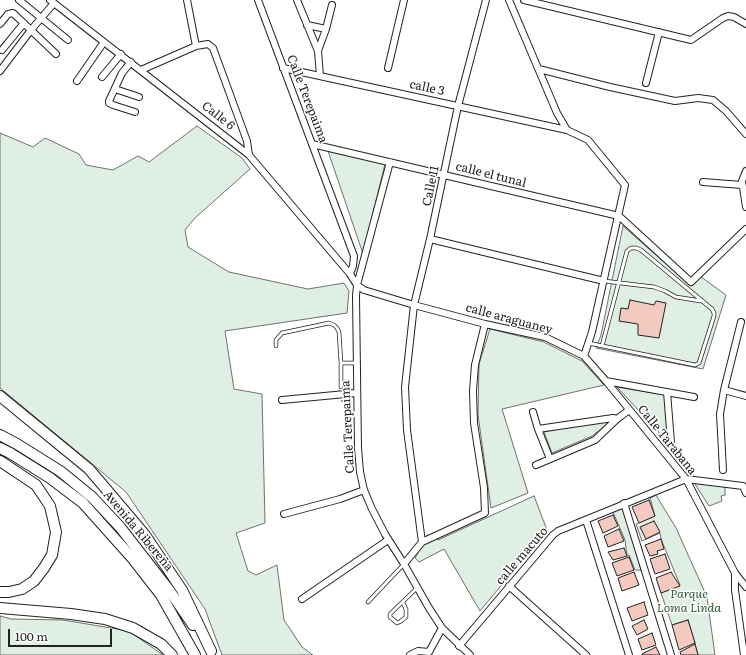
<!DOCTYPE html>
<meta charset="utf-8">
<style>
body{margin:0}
#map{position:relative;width:746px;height:655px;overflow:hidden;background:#fff;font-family:Literata,serif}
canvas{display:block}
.scale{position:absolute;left:8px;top:629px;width:104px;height:18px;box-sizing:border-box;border:2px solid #222;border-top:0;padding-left:5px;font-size:12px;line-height:14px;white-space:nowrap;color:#222;-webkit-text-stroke:3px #fff;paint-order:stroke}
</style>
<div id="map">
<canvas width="746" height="655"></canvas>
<div class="scale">100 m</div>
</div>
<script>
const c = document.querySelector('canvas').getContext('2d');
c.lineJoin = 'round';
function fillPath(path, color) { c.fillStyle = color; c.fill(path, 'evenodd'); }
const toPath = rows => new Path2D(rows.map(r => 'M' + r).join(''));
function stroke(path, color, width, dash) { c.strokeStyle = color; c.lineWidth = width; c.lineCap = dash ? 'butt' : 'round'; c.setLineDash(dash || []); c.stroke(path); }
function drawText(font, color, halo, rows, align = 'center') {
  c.font = font + ' Literata,serif'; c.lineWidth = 3; c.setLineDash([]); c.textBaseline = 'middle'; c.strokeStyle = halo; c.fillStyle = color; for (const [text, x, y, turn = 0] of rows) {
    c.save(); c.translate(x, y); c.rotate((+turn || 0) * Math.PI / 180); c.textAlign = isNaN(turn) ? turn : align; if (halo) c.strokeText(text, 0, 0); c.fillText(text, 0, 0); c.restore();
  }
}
const green = toPath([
 [197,126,242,158,250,169,195,218,185,230,188,247,229,272,308,289,344,283,349,291,347,313,225,331,234,389,262,394,265,523,236,533,248,571,256,575,277,565,284,620,302,647,313,655,222,655,205,609,126,492,0,388,0,133,33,147,45,138,79,154,86,165,113,170,138,156,149,162,197,126],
 [328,151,385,164,363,254,360,245,328,151],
 [623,226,691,286,701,277,726,295,703,369,596,348,601,335,623,226],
 [490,329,544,342,582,361,604,385,502,409,528,493,491,508,478,415,479,364,490,329],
 [617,387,665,395,667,434,664,438,617,387],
 [611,418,612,421,592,436,552,453,544,432,611,418],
 [696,480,725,485,725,495,721,496,722,501,709,506,695,484,696,480],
 [656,495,676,528,707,597,715,655,698,655,695,644,695,643,688,620,672,625,661,593,680,585,661,539,660,533,642,541,636,524,655,516,650,498,656,495],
 [534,496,547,530,480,611,444,549,419,562,415,558,423,544,437,537,438,540,534,496],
 [622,508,629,529,641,570,635,570,629,555,627,556,625,540,613,512,622,508],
 [0,616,11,619,63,620,129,631,163,655,0,655,0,616]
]);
fillPath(green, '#e0efe3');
stroke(green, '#6f6f6f', 1);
const building = toPath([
 [630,300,654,305,656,301,666,303,659,338,638,335,638,324,619,321,621,308,628,309,630,300],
 [649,500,655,516,639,523,632,507,649,500],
 [613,515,618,526,603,533,598,521,613,515],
 [654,521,660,532,646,539,640,527,654,521],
 [619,529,624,541,608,547,604,536,619,529],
 [661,539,664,549,657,551,658,554,650,556,645,545,661,539],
 [624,548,627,556,613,560,608,552,624,548],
 [665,554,670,569,655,574,650,559,665,554],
 [629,557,634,570,617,576,612,563,629,557],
 [634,572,639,585,622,591,618,578,634,572],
 [671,572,680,586,661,593,656,578,671,572],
 [644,602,648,615,632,621,627,608,644,602],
 [644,620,648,629,637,635,632,626,644,620],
 [688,620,695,643,679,650,672,625,688,620],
 [652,633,656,645,642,650,638,639,652,633],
 [695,644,698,655,681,655,680,652,695,644],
 [656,647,660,655,642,655,642,654,656,647]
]);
fillPath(building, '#f3c9c0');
stroke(building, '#222', 1);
const lane = toPath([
 [604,281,654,287,665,291,676,297,701,301],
 [588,343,593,344,695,365,699,363,714,316,714,313,712,309,641,250,636,248,631,248,627,251,602,346],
 [276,346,276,340,282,333,329,323,334,325,337,328,339,332,341,363,356,363],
 [341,363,341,387],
 [368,602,404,564],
 [403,603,406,609,406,617,401,621,397,623,390,617,390,614,417,588]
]);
const street = toPath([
 [19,0,68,40],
 [50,0,249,155,350,274,357,285,364,290,414,305,430,239,458,106,486,0],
 [187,0,196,46,208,44,213,48,247,141,249,155],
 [258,0,354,256,353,266,350,274],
 [297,0,318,51,320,76],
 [509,0,557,113,567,130,588,140,625,185,592,332,584,356],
 [524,0,691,40,723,18,728,16,734,17,746,24],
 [0,24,8,14,13,13,56,54],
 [307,25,326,29],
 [2,50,24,23],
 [318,51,326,29,332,5],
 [131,62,122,73,109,101,109,103,113,105,135,112],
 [283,68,567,130],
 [388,68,404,0],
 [539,69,610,87,675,101,698,98,713,100,726,111,746,134],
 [141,70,196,46],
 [0,71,31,30,54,3],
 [102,77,121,54],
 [77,81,104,42],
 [646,83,659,32],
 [115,89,139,97],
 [312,144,619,216,691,282,746,229],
 [390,162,357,285,356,296,358,448,360,472,364,490,372,509,385,534,404,564,429,608,442,628,470,655],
 [746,171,742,181,746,207],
 [703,182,742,185],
 [430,239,604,281],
 [606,381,694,397],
 [724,390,741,322],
 [667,392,671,442],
 [282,400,356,393],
 [533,412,538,429,550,459],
 [538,429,613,418,617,419],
 [536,465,595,440,617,419,629,410],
 [723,470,720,414,724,390,746,396],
 [686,479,743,486,746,493],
 [624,503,671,655],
 [284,514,340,499,364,490],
 [586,520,629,655],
 [422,542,485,513,484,488,474,423,473,391,475,365,485,324],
 [404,564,422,542,407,430,405,387,414,305,485,324,545,337,584,356,606,381,686,479,735,573,746,587],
 [735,573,735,590,744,655],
 [509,586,586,655],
 [302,599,388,540],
 [459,646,553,535,558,531,686,479],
 [410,655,418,651,429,652,442,628]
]);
const primary = toPath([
 [0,396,89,469,145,535,182,590,211,651],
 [0,435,17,444,60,471,92,497,120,527,169,590,193,625],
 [0,448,10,453,50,478,83,503,133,559,161,595,195,655],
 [0,461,36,485,50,506,56,532,52,555,44,568,34,581,22,589,9,592,0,592],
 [0,608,71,614,105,619,133,628,161,644,172,655]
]);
stroke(lane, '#222', 4.5);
stroke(street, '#222', 8);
stroke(primary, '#222', 12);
stroke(lane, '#fff', 3);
stroke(street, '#fff', 6);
stroke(primary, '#fff', 10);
drawText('12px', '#222', '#fff', [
 ["calle 3",427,88,12],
 ["Calle Terepaima",307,99,69],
 ["Calle 6",218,116,38],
 ["calle el tunal",491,175,14],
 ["Calle 11",431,186,-78],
 ["calle araguaney",509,319,15],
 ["Calle Terepaima",348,427,-93],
 ["Calle Tarabana",667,440,51],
 ["Avenida Ribereña",138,531,50],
 ["calle macuto",522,556,-49]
]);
drawText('italic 12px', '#2f5e38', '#fff', [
 ["Parque",689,594],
 ["Loma Linda",689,608]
]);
</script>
